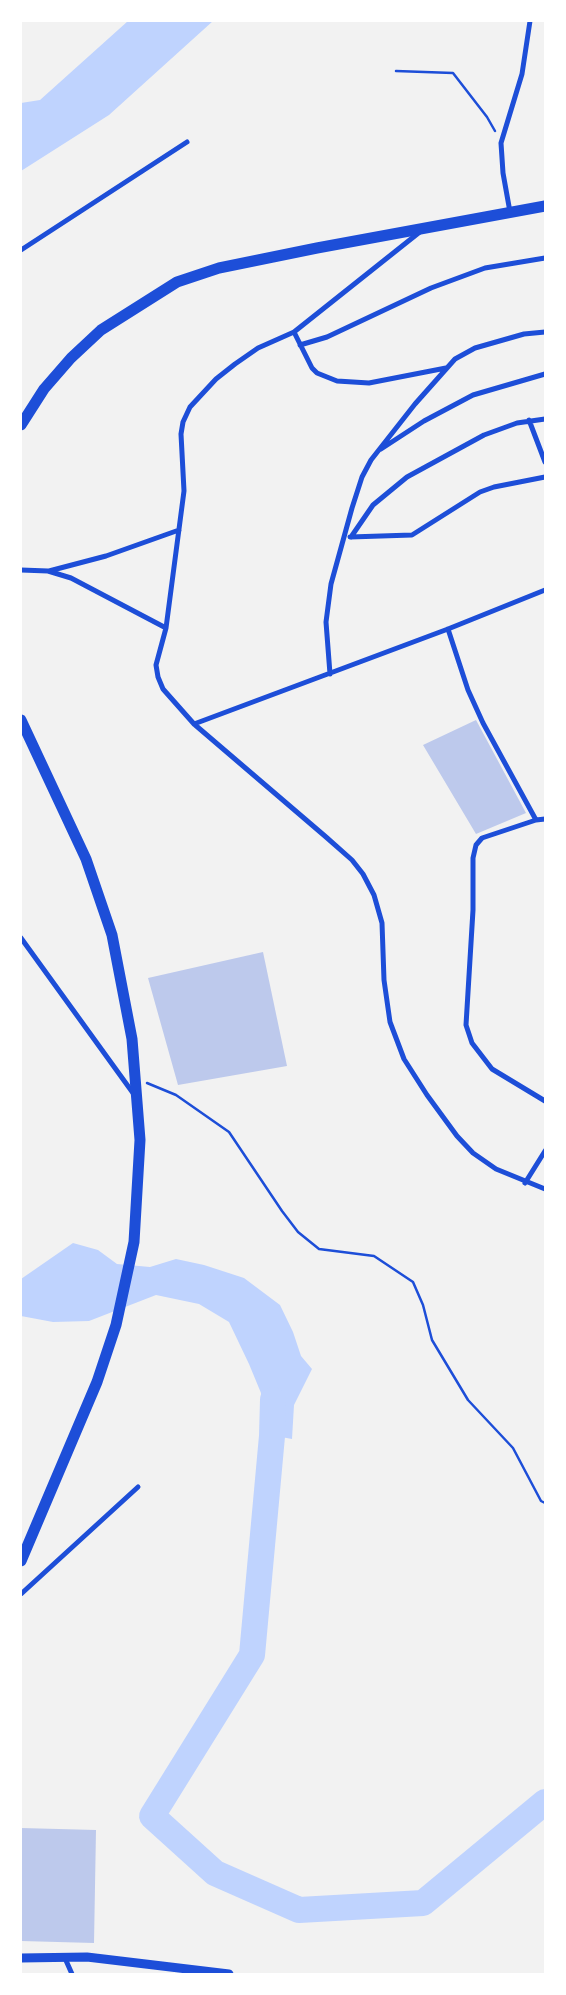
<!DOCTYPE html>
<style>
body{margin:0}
#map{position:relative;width:566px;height:1995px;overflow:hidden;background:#f2f2f2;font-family:Cabin,sans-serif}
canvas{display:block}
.frame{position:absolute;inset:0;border:22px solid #fff;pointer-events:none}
</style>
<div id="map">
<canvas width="566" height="1995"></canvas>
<div class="frame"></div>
</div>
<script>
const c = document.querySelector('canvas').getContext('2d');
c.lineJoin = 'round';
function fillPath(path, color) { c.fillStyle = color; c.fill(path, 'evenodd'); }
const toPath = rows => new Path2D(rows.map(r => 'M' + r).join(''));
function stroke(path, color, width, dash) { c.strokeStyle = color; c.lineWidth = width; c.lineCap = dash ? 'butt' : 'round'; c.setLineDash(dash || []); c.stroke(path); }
fillPath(toPath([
 [128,21,213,21,109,115,21,171,21,103,40,100],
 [73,1243,98,1250,117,1264,150,1267,176,1259,204,1265,244,1278,280,1305,293,1332,301,1356,312,1369,294,1405,292,1439,260,1433,261,1393,249,1364,229,1322,199,1304,156,1295,89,1321,53,1322,21,1316,21,1279]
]), '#bfd3fe');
stroke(toPath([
 [273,1400,272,1436,252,1655,152,1816,215,1873,299,1910,423,1903,545,1802]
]), '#bfd3fe', 26);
fillPath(toPath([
 [476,720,526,813,476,834,423,745],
 [263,952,287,1066,178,1085,148,978],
 [21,1828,96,1830,94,1943,21,1941]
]), '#bdc9ec');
stroke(toPath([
 [396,71,453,73,487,117,495,131],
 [147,1083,176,1095,229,1132,282,1211,298,1232,319,1249,374,1256,413,1282,423,1305,432,1340,468,1400,513,1448,541,1501,545,1503]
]), '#1d4ed8', 2.5);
stroke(toPath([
 [510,212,503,173,501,143,522,74,530,21],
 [421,231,294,332,258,348,235,364,216,379,190,407,183,422,181,434,184,491,166,628,156,665,158,677,163,689,194,724,326,837,352,860,363,874,374,895,382,923,384,980,390,1022,404,1059,427,1095,457,1136,473,1153,496,1169,545,1189],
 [21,250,187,142],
 [294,332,312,368,317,373,337,381,369,383,446,368],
 [300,345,327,337,431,288,485,268,545,258],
 [529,420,545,462],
 [381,449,424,421,473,395,545,374],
 [350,537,412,535,480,492,494,487,545,477],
 [351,537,373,505,407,477,484,435,517,423,545,419],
 [21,570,48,571,71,578,166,628],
 [49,571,106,556,179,530],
 [448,629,468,690,483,723,536,820],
 [330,674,326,622,331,584,352,508,362,477,371,460,415,404,455,359,475,348,524,334,545,332],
 [194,724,448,629,545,590],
 [545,819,536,820,482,838,476,845,473,858,473,910,466,1025,472,1043,492,1069,545,1101],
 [21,938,133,1093],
 [525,1183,545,1151],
 [21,1594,138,1487],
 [64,1956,72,1974]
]), '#1d4ed8', 5);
stroke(toPath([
 [21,1958,87,1957,229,1974]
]), '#1d4ed8', 9);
stroke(toPath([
 [21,425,44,389,71,358,101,330,177,282,219,268,317,248,545,206],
 [21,720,86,859,112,935,132,1039,140,1140,134,1242,116,1325,97,1382,21,1561]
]), '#1d4ed8', 11);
</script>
